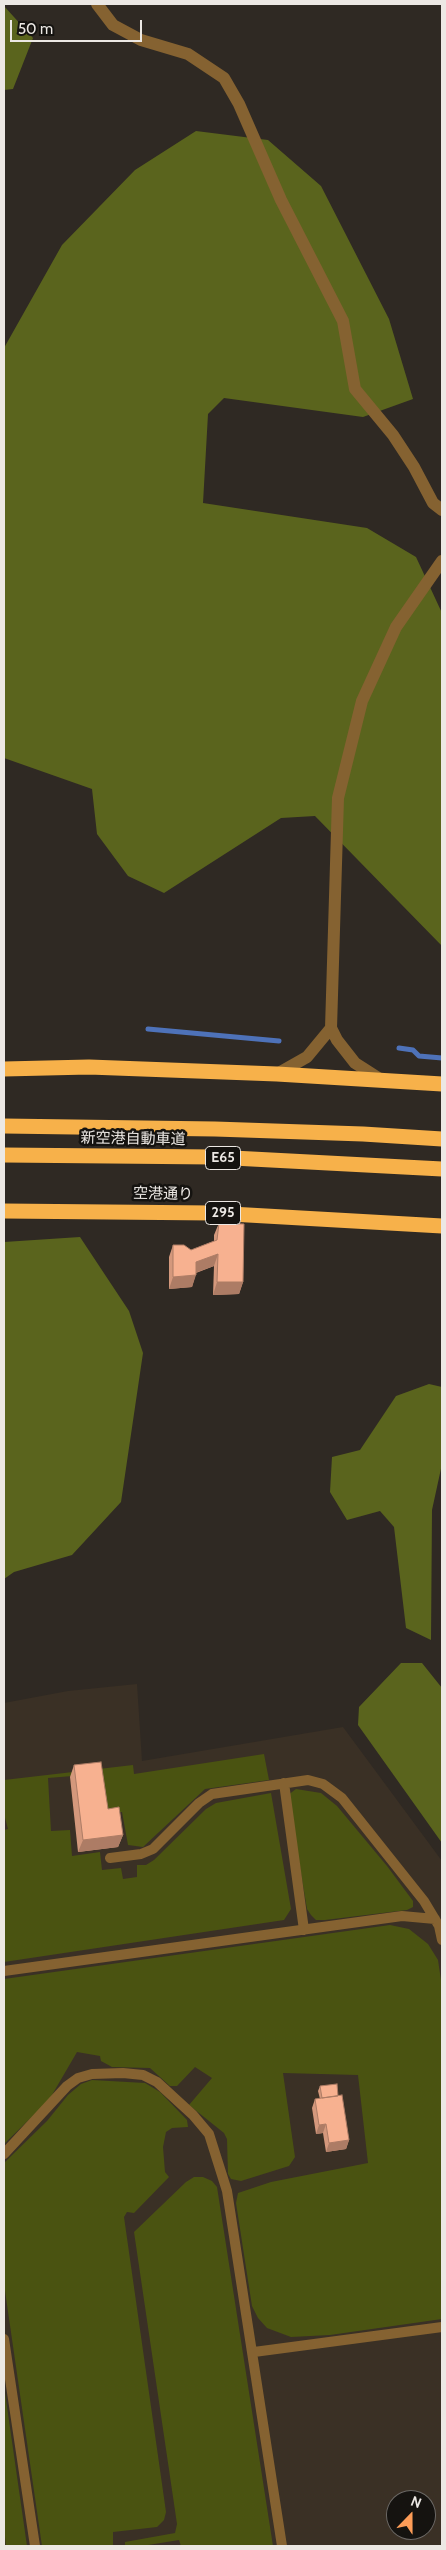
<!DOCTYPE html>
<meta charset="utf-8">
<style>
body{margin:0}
#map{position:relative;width:446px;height:2550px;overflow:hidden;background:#2f2923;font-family:Cabin,sans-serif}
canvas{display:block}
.frame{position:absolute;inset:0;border:5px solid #ece8e4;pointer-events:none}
.north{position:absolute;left:386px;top:2490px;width:50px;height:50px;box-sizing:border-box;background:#151310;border:1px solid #6b6865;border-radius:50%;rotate:22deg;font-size:14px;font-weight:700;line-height:20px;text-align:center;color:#ece8e4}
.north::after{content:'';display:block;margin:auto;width:18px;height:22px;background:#fd9c57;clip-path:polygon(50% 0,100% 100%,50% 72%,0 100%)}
.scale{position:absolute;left:10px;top:20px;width:132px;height:22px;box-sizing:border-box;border:2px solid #ece8e4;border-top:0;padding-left:6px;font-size:15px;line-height:18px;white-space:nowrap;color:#ece8e4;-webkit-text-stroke:4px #151310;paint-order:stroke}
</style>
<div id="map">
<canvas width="446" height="2550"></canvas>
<div class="frame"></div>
<div class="north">N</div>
<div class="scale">50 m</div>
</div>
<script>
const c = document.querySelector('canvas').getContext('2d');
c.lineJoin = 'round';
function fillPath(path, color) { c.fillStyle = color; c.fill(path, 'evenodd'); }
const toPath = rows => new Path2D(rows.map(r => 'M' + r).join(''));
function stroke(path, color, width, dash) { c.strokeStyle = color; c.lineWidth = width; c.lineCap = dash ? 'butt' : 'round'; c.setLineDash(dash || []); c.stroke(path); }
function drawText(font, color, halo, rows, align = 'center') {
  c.font = font + ' Cabin,"Noto Sans JP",sans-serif'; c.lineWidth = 5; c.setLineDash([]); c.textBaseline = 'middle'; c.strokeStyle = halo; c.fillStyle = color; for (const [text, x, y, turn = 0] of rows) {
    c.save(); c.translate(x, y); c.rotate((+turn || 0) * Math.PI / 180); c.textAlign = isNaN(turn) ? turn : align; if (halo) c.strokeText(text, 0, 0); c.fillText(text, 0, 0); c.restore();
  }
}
fillPath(toPath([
 [137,1684,142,1761,343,1727,442,1861,442,2546,4,2546,4,1703,68,1691],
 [396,2500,426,2500,426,2530,396,2530]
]), '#3a3025');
fillPath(toPath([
 [264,1754,269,1780,205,1789,143,1847,128,1845,122,1812,102,1814,97,1774,48,1778,51,1831,70,1830,72,1856,100,1852,102,1870,121,1868,123,1879,137,1877,137,1865,146,1865,154,1860,206,1809,216,1803,271,1793,291,1909,284,1920,4,1962,4,1830,8,1829,4,1814,4,1780,133,1765,134,1774],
 [296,1789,321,1793,337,1806,387,1866,413,1901,413,1907,407,1910,325,1920,316,1920,311,1915,307,1909,288,1795],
 [390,1925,409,1929,428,1944,438,1960,442,1987,442,2319,330,2335,291,2337,267,2328,258,2318,252,2306,236,2203,238,2193,271,2182,368,2163,358,2075,283,2073,295,2157,289,2166,241,2181,231,2179,228,2174,227,2139,224,2133,189,2105,212,2078,195,2067,177,2086,170,2086,150,2068,112,2067,101,2061,100,2056,77,2052,49,2100,4,2144,4,1979],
 [92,2080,145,2083,160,2092,187,2120,188,2127,172,2128,166,2132,163,2147,165,2172,169,2177,134,2213,127,2212,124,2217,166,2512,164,2520,157,2527,113,2532,113,2546,42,2546,4,2284,4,2163,47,2121,68,2095,81,2084],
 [194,2177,203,2177,212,2181,217,2187,273,2546,181,2546,179,2540,142,2546,125,2546,125,2542,175,2533,177,2524,134,2232,186,2182],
 [4,2386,27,2546,6,2546,4,2528]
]), '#4a5311');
fillPath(toPath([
 [4,6,33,38,13,89,4,90],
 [196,131,268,140,321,186,389,319,413,399,363,417,224,398,208,414,203,503,367,528,416,557,442,613,442,946,315,816,281,818,164,893,128,876,97,834,92,789,4,758,4,348,62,245,135,170],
 [80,1237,129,1311,143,1353,121,1502,72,1555,14,1572,4,1579,4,1242],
 [429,1384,442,1387,442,1464,432,1510,431,1640,406,1628,394,1527,380,1511,347,1520,330,1492,332,1457,360,1450,396,1396],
 [401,1663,422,1663,442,1688,442,1843,358,1725,359,1707]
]), '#5a641d');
stroke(toPath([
 [148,1029,279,1041],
 [399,1048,413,1050,419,1056,442,1058]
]), '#4e72b9', 5);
stroke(toPath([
 [284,1783,304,1930],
 [110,1858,141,1854,153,1849,199,1803,212,1794,308,1780,323,1784,342,1798,424,1901,439,1926,442,1940],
 [4,1971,402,1916,435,1919],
 [4,2154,67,2086,78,2078,92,2074,123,2073,143,2075,157,2082,193,2115,209,2134,227,2191,282,2546],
 [4,2339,35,2546],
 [254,2352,442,2327]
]), '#856231', 10);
stroke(toPath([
 [97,4,113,25,141,40,188,54,224,78,239,104,281,200,343,321,355,389,393,435,414,467,433,503,442,510],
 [277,1074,307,1057,331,1028],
 [380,1079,355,1063,337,1040,331,1028,338,798,362,701,396,627,442,561]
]), '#856231', 12);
stroke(toPath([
 [4,1069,89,1067,277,1074,442,1084],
 [4,1126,215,1129,363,1134,442,1139],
 [4,1155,214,1157,442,1169],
 [4,1211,213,1213,442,1226]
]), '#f7b14a', 15);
fillPath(toPath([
 [219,1223,243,1282,239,1294,213,1295,214,1266,196,1273,192,1287,169,1289,169,1257,173,1245,191,1250,214,1241,214,1235],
 [74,1765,108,1809,123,1835,118,1847,78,1852,70,1777],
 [320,2086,338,2096,349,2140,346,2149,326,2152,323,2133,316,2134,312,2108,315,2099,320,2099,318,2091]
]), '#d4987c');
fillPath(toPath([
 [218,1254,214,1266,192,1274,196,1262],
 [196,1275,192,1287,169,1289,173,1277],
 [217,1282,243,1282,239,1294,213,1295],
 [123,1835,118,1847,78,1852,83,1840],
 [326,2124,323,2133,316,2134,319,2125],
 [349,2140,346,2149,326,2152,329,2143]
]), '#ad7c65');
const building = toPath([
 [219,1223,244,1224,243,1282,217,1282,218,1254,196,1262,196,1275,173,1277,173,1245,184,1245,191,1250,217,1240,219,1223],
 [101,1762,108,1809,119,1807,123,1835,83,1840,74,1765,101,1762],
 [337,2084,338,2096,322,2098,320,2086,337,2084],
 [342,2095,349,2140,329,2143,326,2124,319,2125,315,2099,342,2095]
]);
fillPath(building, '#f7b190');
stroke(building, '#ad7c65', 1);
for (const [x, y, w] of [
 [223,1158,35],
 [223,1213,35]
]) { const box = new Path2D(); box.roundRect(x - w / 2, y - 11.5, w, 23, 4); c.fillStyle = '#151310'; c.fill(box); stroke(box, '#ece8e4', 1); }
drawText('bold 14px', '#ece8e4', null, [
 ["E65",223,1158],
 ["295",223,1213]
]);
drawText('15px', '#ece8e4', '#151310', [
 ["新空港自動車道",133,1139,1],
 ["空港通り",163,1194,1]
]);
</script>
